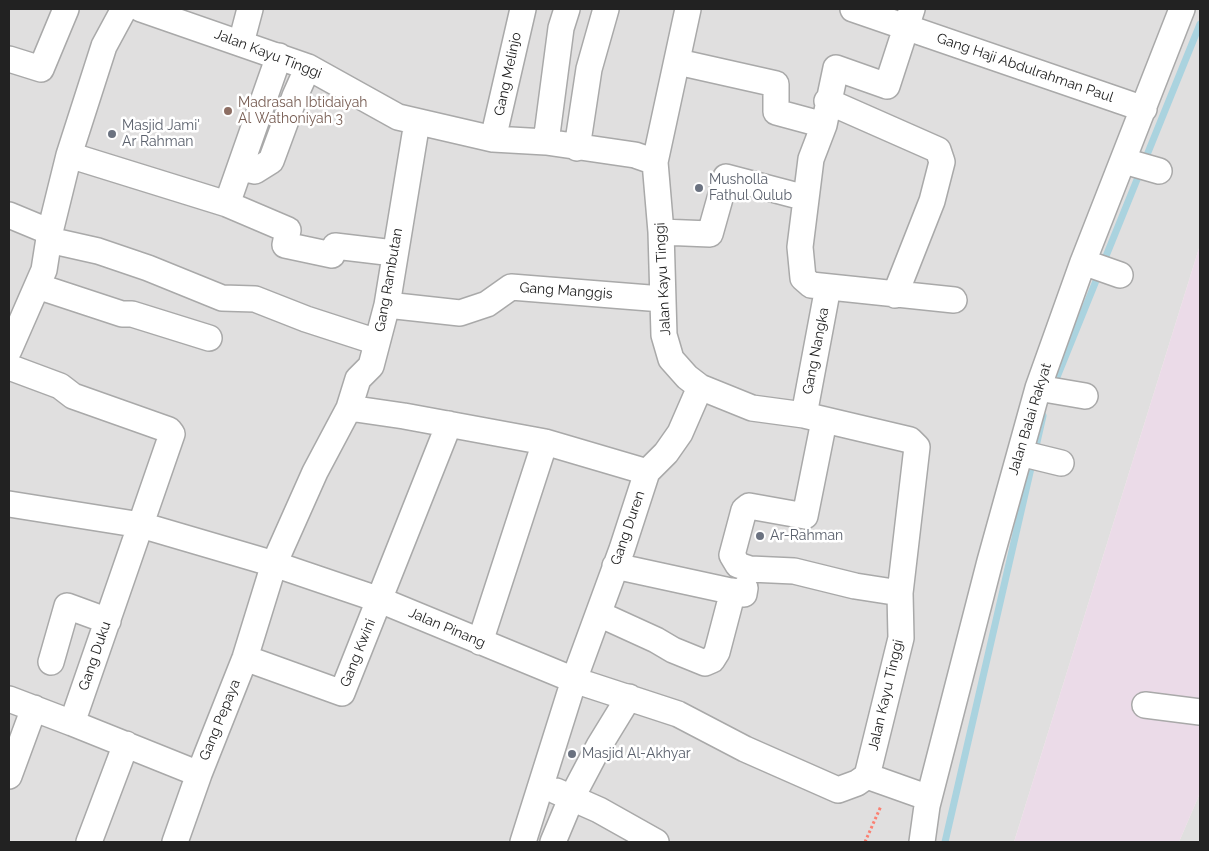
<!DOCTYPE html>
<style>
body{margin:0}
#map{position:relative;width:1209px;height:851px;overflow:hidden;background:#f2efe9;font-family:Raleway,sans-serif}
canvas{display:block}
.frame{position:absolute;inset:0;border:10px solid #222;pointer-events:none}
</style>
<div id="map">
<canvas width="1209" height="851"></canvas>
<div class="frame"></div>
</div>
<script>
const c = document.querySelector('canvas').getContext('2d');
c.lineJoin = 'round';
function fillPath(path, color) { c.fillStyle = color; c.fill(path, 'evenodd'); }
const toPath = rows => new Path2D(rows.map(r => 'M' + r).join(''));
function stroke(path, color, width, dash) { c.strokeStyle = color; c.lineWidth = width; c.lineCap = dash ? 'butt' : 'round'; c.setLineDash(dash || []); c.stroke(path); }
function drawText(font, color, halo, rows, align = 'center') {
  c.font = font + ' Raleway,sans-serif'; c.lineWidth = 5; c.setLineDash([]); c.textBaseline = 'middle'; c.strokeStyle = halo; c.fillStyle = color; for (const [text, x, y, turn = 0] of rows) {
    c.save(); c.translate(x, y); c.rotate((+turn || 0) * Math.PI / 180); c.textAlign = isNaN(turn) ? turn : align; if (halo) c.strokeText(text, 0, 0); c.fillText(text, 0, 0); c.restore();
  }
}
fillPath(toPath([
 [9,9,1200,9,1200,245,1014,842,9,842],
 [1200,793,1200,842,1179,842]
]), '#e0dfdf');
fillPath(toPath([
 [1200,245,1200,793,1179,842,1014,842]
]), '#ebdbe8');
stroke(toPath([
 [1053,387,1200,24],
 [945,842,1043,416]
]), '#aad3df', 7);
const minor = toPath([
 [141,9,308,67,398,117,493,139,546,142,635,155,655,162,661,232,664,335,671,359,687,377,700,387,752,408,804,415,910,440,917,447,900,593,901,638,867,776,929,798],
 [853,9,1144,109],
 [912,9,887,86,836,68,824,125,811,159,800,247,803,278,811,285,954,300],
 [241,43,250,9],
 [9,59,41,69,66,9],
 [678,62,776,84,776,112,824,125],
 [827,101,938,150,942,162,932,201,895,295],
 [493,139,523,9],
 [546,142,561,28,567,9],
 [577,148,589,69,606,9],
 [69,155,227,204,288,230,285,245,332,255,335,246,394,253],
 [1124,161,1159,171],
 [655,162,688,9],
 [241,168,255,171,271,161,295,96,308,67],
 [227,204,279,56],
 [9,215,50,232],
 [661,232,710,234,726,177,806,198],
 [49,240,98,251,148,268,222,298,255,299,306,319,377,342],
 [1083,262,1120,275],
 [37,286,122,314,132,314,209,338],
 [387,305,460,313,487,304,511,287,662,299],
 [9,350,44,270,50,232,69,155,104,46,124,9],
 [9,367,60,386,73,396,169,430,172,434,72,723,9,699],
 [1038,388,1085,396],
 [349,408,404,416,545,442,647,472],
 [804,415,828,287],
 [824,421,805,516,749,506,744,510,732,555,738,565,750,569,794,571,855,586,900,593],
 [1020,453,1061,463],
 [9,504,141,525,274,564,380,600,574,680,678,714,745,749,838,790,857,783,867,776],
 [615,566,744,594,745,588],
 [599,614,656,640,673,650,705,663,712,660,717,652,733,591],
 [480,642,545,442],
 [245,658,342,693,449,424],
 [51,662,67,606,108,621],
 [1145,705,1200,712],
 [72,723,199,774,245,658,274,564,315,472,349,408,358,379,371,366,387,305,417,122],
 [9,776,34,708],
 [556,791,599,810,656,842],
 [89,842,126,744],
 [175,842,199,774],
 [523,842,574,680,622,549,647,472,666,453,680,433,700,387],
 [553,842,571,799,599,746,629,697],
 [922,842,927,806,990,561,1038,388,1083,262,1182,9]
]);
stroke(minor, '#a9a9a9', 28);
stroke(toPath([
 [865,842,881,806]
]), '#fa8072', 3, [2.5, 2.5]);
stroke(minor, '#fff', 25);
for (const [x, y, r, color] of [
 [228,111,5,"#8d6e63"],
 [112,134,5,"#6b7280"],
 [699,188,5,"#6b7280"],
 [760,536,5,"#6b7280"],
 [572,754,5,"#6b7280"]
]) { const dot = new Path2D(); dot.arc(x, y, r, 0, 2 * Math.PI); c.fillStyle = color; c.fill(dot); stroke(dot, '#fff', 2); }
drawText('14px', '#222', '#fff', [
 ["Jalan Kayu Tinggi",268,54,21],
 ["Gang Haji Abdulrahman Paul",1025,68,19],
 ["Gang Melinjo",508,74,-78],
 ["Jalan Kayu Tinggi",663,279,-93],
 ["Gang Rambutan",389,280,-80],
 ["Gang Manggis",566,291,4],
 ["Gang Nangka",816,351,-79],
 ["Jalan Balai Rakyat",1030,419,-73],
 ["Gang Duren",628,528,-71],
 ["Jalan Pinang",447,628,23],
 ["Gang Kwini",358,653,-68],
 ["Gang Duku",95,656,-71],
 ["Jalan Kayu Tinggi",886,695,-77],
 ["Gang Pepaya",220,720,-68]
]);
drawText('14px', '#785e54', '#fff', [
 ["Madrasah Ibtidaiyah",238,103],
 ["Al Wathoniyah 3",238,119]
], 'left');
drawText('14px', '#5b616d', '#fff', [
 ["Masjid Jami'",122,126],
 ["Ar Rahman",122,142],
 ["Musholla",709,180],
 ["Fathul Qulub",709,196],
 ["Ar-Rahman",770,536],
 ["Masjid Al-Akhyar",582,754]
], 'left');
</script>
